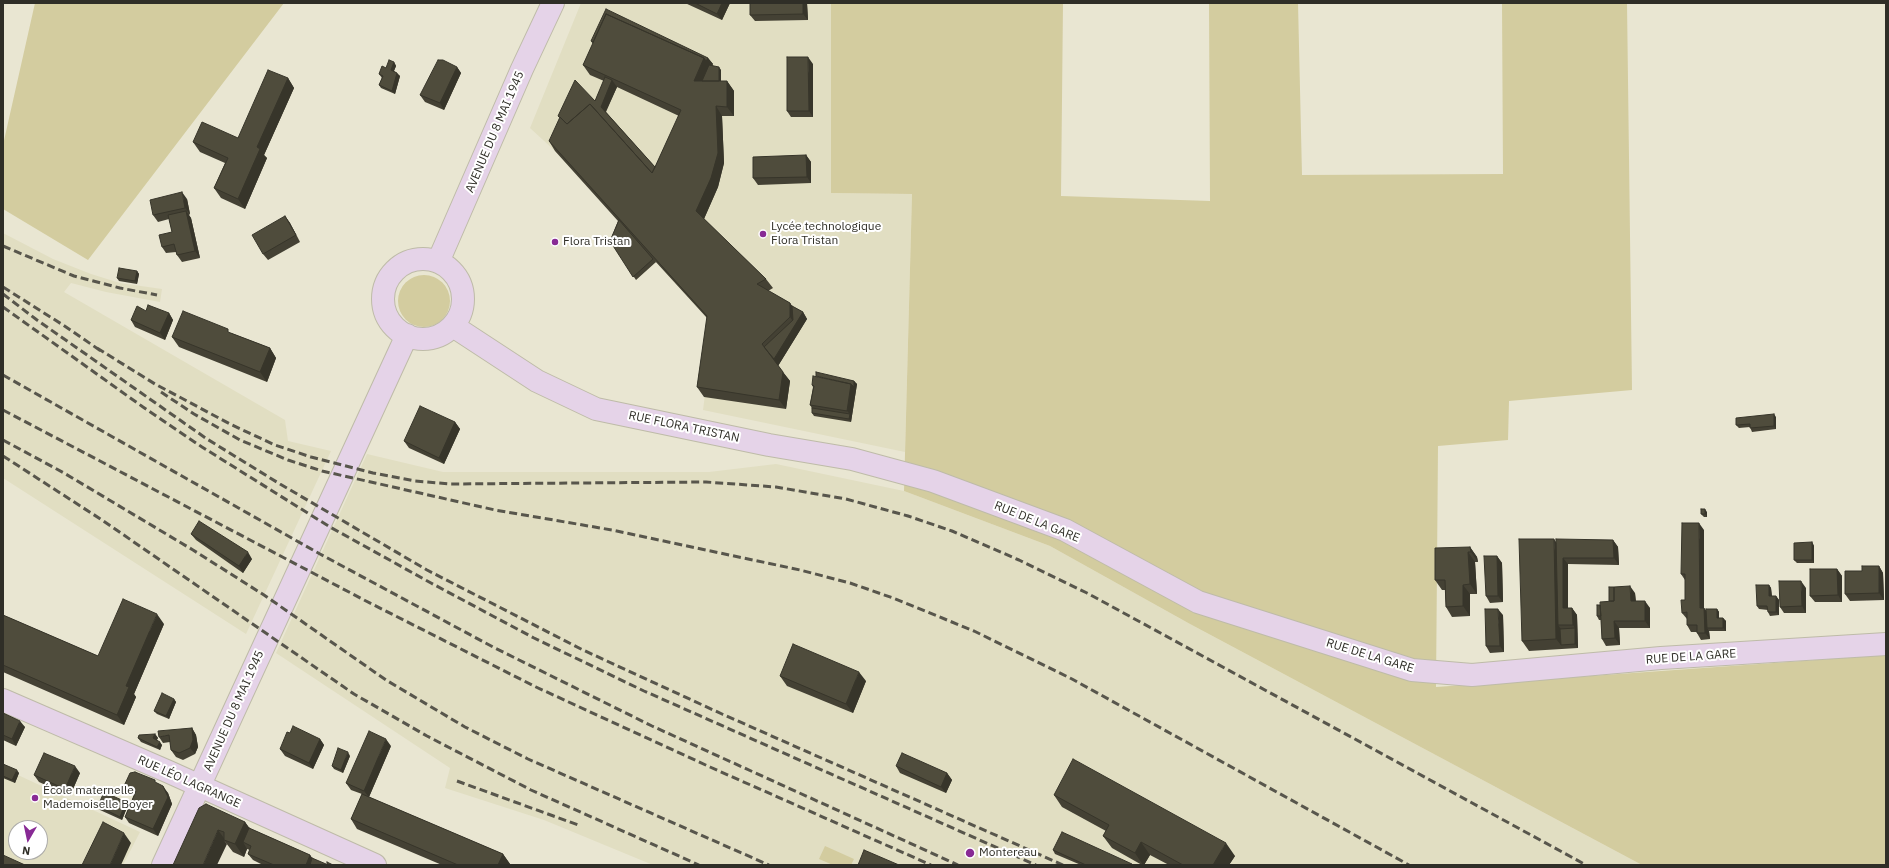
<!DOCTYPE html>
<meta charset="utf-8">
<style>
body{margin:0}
#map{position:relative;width:1889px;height:868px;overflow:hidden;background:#e9e6d2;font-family:"IBM Plex Sans",sans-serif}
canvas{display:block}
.frame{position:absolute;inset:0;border:4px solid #2f2e27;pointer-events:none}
.north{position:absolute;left:8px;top:820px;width:40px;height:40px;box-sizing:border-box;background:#fff;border:1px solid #acaba9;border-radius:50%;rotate:189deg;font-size:11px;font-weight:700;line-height:16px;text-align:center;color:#2f2e27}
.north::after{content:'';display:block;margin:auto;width:14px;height:18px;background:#882a95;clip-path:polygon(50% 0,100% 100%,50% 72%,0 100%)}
</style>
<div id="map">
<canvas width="1889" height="868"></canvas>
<div class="frame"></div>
<div class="north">N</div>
</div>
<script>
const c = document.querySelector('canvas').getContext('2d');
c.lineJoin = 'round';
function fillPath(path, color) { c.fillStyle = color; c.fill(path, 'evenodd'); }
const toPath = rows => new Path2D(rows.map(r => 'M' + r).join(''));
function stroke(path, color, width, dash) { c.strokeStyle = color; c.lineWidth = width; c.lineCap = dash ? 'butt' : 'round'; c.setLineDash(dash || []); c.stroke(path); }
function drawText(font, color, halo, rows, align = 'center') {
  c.font = font + ' "IBM Plex Sans",sans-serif'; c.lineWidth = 4; c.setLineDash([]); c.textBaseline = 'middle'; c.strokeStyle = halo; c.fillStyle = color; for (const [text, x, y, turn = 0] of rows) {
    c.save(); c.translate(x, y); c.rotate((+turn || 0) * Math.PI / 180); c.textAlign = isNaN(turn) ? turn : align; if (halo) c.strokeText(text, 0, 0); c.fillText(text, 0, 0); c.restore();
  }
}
fillPath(toPath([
 [581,3,831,3,831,193,912,194,905,452,703,410,714,326,656,262,636,280,621,223,555,151,530,128],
 [3,233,53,259,91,274,120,283,162,289,160,302,106,292,71,283,64,292,285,420,288,441,331,451,246,634,3,478],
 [367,454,443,472,709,472,776,464,904,491,1050,546,1190,624,1642,865,653,865,544,820,445,788,450,768,276,653],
 [3,768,140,832,123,865,3,865],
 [16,828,40,828,40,852,16,852]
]), '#e1dec2');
fillPath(toPath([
 [35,3,284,3,88,260,3,209,3,145],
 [831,3,1063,3,1061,196,1210,201,1209,3,1298,3,1302,175,1503,174,1502,3,1627,3,1632,390,1509,401,1508,440,1438,446,1436,687,1886,655,1886,865,1642,865,1190,624,1050,546,904,491,912,194,831,193],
 '398 301a26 26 0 1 1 52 0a26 26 0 1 1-52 0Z',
 [825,846,854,859,851,865,833,865,819,859]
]), '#d3cc9f');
const secondary = toPath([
 '383 299a40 40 0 1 1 80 0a40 40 0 1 1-80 0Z',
 [438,262,522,69,553,3],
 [453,326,537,381,596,409,769,445,852,459,933,481,1065,530,1198,602,1412,670,1472,675,1661,658,1886,644],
 [3,700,169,772,375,865],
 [163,865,407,335]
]);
stroke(secondary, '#bebba8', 24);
stroke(secondary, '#e5d3e8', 22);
stroke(toPath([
 [3,246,74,276,120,288,157,295],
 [3,287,63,325,101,351],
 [3,294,37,320,207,439,280,484,427,570,583,650,722,714,1063,865],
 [3,307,143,407,202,447,330,527,431,583,534,638,644,691,1036,865],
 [97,348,155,384,232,425,275,445,311,457,373,473,415,481,451,484,706,482,776,487,846,499,908,516,952,531,1019,560,1087,593,1586,865],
 [3,375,320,554,493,647,652,726,958,865],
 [161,392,194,414,240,440,288,460,322,471,495,510,612,530,800,570,850,583,893,598,974,631,1072,679,1409,865],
 [3,410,366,601,536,687,710,767,931,865],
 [3,440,64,473,193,550,264,595,386,680,465,727,528,759,769,865],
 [3,456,102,520,354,694,427,736,531,790,699,865],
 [457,781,581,826]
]), '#58564c', 3, [8, 4]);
fillPath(toPath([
 [685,3,730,3,722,20],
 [750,3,807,3,808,20,755,21,750,15],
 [591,41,708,58,713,64,712,65,721,70,721,81,727,81,734,91,734,116,722,116,724,163,718,187,704,219,766,279,773,288,768,291,790,303,792,306,803,312,807,319,778,366,790,381,786,409,704,397,697,387,707,318,655,261,656,262,636,280,610,241,618,221,555,151,549,141,595,101,604,81,590,75,583,65,593,44],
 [617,87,679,116,655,167,606,112],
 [394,62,396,66,394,71,400,76,395,94,381,88,379,85,382,78,379,74],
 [813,64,813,117,791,117,787,111],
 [457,67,461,73,444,110,425,102,420,95],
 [288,78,294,88,264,155,267,158,245,209,221,198,214,188,225,163,200,152,193,142,238,138],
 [806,155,811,162,811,183,758,185,753,178],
 [187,199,190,214,189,215,191,218,200,258,182,262,177,255,176,252,166,253,162,247,172,232,169,219,158,222,153,215],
 [285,216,290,223,300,242,268,260,263,254],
 [137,271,139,274,137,284,119,281,117,278],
 [146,311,169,313,173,320,165,340,135,327,131,320],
 [231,333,270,348,276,358,267,382,179,347,172,337],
 [854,381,857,384,851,422,814,416,812,413,812,408,810,405,813,387,812,385],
 [1776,417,1776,429,1752,432,1750,427,1739,428,1736,425],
 [455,422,460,429,444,464,409,448,404,441],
 [1707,512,1707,517,1704,517,1701,514],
 [1704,530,1704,608,1706,611,1717,609,1719,612,1719,618,1723,618,1726,621,1726,631,1709,631,1710,639,1701,640,1697,633,1697,632,1691,632,1687,625,1687,619,1682,613,1685,600,1685,580,1681,574],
 [191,534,252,559,243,573,196,540],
 [1613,540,1618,547,1619,565,1568,564,1568,608,1572,608,1577,615,1578,648,1529,651,1522,641,1557,542],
 [1812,542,1814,546,1814,563,1797,563,1794,560],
 [1470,547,1477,557,1478,562,1475,562,1477,594,1470,594,1470,616,1452,617,1446,607,1445,590,1442,590,1435,580],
 [1497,556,1502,563,1503,602,1490,603,1486,596],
 [1879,566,1883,573,1884,600,1850,601,1845,594,1862,571],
 [1837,569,1842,576,1842,602,1815,602,1810,596],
 [1769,585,1771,588,1772,596,1776,596,1779,600,1779,615,1770,616,1768,612,1768,610,1759,609,1757,606],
 [1806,588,1806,613,1784,613,1780,607],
 [1635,593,1636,601,1650,608,1650,628,1619,628,1620,645,1606,646,1602,639,1601,620,1599,620,1597,616,1600,605],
 [3,615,98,656,164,624,134,694,136,697,124,725,3,672],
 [1503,615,1504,652,1490,653,1486,646],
 [780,676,866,681,853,713,787,686],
 [174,699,176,702,169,719,157,714,154,711],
 [3,713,25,727,16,746,3,740],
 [192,728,196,735,198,747,195,754,183,760,176,757,171,750,170,742,163,743,159,737],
 [155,734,158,738,156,740,162,745,160,750,141,742,138,738],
 [320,739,324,745,313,769,285,756,280,749],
 [391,746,369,797,503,854,510,864,509,865,442,865,357,829,351,819,362,794,351,790,346,783],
 [350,756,343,773,334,769,332,766],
 [3,764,19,773,15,783,3,778],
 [896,766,947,773,952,780,946,793,900,773],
 [80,773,70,796,39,782,34,775],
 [157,783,168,793,172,804,158,836,129,823,125,817,134,795,129,793,124,786],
 [1054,795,1235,856,1229,865,1169,865,1150,855,1144,865,1142,865,1112,848,1103,836,1106,831,1062,807],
 [126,802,128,805,122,820,100,810,98,806],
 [199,808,245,822,249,828,310,855,312,858,326,865,263,865,253,860,248,854,250,850,247,849,244,857,233,852],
 [1053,850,1133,865,1081,865,1055,854]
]), '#444134');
fillPath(toPath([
 [722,3,730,3,722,20,717,14],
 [803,3,807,3,808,20,803,14],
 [808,57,813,64,813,117,809,111],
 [704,58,708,58,713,64,703,88,694,81],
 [394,62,396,66,393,73,391,70],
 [457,67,461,73,444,110,440,103],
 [719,67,721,70,721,91,719,88],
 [397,73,400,76,395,94,392,91],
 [288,78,294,88,264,155,267,158,245,209,238,199,257,147],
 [612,80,617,87,605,113,601,107],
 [727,81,734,91,734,116,727,107],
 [716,106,722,116,724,163,718,187,703,221,696,211],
 [806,155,811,162,811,183,807,177],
 [182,192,187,199,190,214,185,208],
 [186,211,191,218,200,258,195,251],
 [285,216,290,223,300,242,296,235],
 [137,271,139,274,137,284,135,281],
 [790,303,797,313,803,312,807,319,778,366,774,360,795,324,790,317],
 [169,313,173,320,165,340,160,333],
 [270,348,276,358,267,382,260,372],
 [783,372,790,381,786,409,779,400],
 [854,381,857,384,851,422,849,419,850,414,847,411,851,384],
 [1774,414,1776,417,1776,429,1774,426],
 [455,422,460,429,444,464,439,458],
 [1705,509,1707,512,1707,517,1705,514],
 [1699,523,1704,530,1704,608,1709,614,1707,628,1709,631,1710,639,1705,633,1700,608],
 [1554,539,1561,549,1558,625,1563,632,1561,645,1556,639],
 [1613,540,1618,547,1619,565,1614,558],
 [1812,542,1814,546,1814,563,1812,560],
 [1470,547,1477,557,1478,562,1471,552],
 [248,552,252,559,243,573,239,566],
 [1468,552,1475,562,1477,594,1470,584],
 [1497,556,1502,563,1503,602,1498,596],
 [1563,558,1568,564,1568,615,1563,608],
 [1879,566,1883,573,1884,600,1879,593],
 [1837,569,1842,576,1842,602,1838,595],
 [1801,581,1806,588,1806,613,1802,606],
 [1463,585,1470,594,1470,616,1463,606],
 [1769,585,1771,588,1772,599,1769,596],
 [1630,586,1635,593,1636,607,1631,601],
 [1776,596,1779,600,1779,615,1776,612],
 [1645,601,1650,608,1650,628,1645,621],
 [1572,608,1577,615,1578,648,1575,644,1575,628,1573,625],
 [1498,609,1503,615,1504,652,1500,646],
 [1717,609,1719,612,1719,621,1717,618],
 [157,614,164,624,134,694,136,697,124,725,117,715,126,686],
 [1723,618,1726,621,1726,631,1723,628],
 [1614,621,1619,628,1620,645,1615,638],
 [859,672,866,681,853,713,846,704],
 [174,699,176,702,169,719,166,716],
 [20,721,25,727,16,746,12,739],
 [192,728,196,735,198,747,195,754,190,748],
 [155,734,158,738,156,742,153,738],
 [320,739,324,745,313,769,309,763],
 [386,739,391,746,369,797,364,791],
 [160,742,162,745,160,750,157,747],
 [348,752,350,756,343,773,341,770],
 [75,766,80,773,70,796,65,789],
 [17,770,19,773,15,783,12,780],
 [947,773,952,780,946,793,941,787],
 [163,786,168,793,172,804,158,836,153,829],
 [126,802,128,805,122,820,120,817],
 [245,822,254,834,243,842,247,849,244,857,235,844],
 [218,830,226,841,224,840,227,844,217,865,203,865],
 [124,833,131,843,121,865,110,865],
 [1141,842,1150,855,1144,865,1143,865,1135,853],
 [1226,843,1235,856,1229,865,1213,865],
 [503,854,510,864,509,865,498,865],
 [310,855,315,862,313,865,306,865]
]), '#37352a');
const building = toPath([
 [695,3,722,3,717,14,695,3],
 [750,3,803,3,803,14,750,15,750,3],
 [606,9,708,58,706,61,704,58,606,14,593,42,591,41,606,9],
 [606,14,704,58,694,81,727,81,727,107,716,106,718,153,711,178,696,211,766,279,757,284,790,303,790,317,762,344,783,372,779,400,697,387,707,316,549,141,560,117,567,124,590,104,652,173,655,167,681,110,583,65,606,14],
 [787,57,808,57,809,111,787,111,787,57],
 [389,60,394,62,391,70,397,73,392,91,379,85,383,76,379,74,382,66,386,68,389,60],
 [438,60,443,60,457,67,440,103,420,95,438,60],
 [709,65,719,67,719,81,702,81,709,65],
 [268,70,288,78,257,147,260,149,238,199,214,188,228,158,193,142,202,122,238,138,268,70],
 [605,77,612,80,601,107,655,167,652,173,590,104,567,124,558,116,575,80,595,101,605,77],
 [806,155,807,177,753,178,753,157,806,155],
 [182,192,185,208,153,215,150,200,182,192],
 [186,211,195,251,177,255,174,244,162,247,159,235,172,232,168,215,186,211],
 [285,216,296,235,263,254,252,235,285,216],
 [619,220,653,259,633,277,610,241,619,220],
 [119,268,137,271,135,281,117,278,119,268],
 [148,305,169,313,160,333,131,320,137,306,146,311,148,305],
 [792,306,803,312,774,359,764,347,793,320,792,306],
 [183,311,228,329,228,332,270,348,260,372,172,337,183,311],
 [816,372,854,381,854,387,851,384,816,376,816,372],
 [813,376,851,384,847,411,810,405,814,386,812,385,813,376],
 [420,406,455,422,439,458,404,441,420,406],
 [812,408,850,414,849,419,812,413,812,408],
 [1774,414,1774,426,1750,428,1750,424,1736,425,1736,418,1774,414],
 [1701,509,1705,509,1705,514,1701,514,1701,509],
 [199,521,248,552,239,566,191,534,199,521],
 [1682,523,1699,523,1700,608,1704,608,1705,633,1697,633,1697,625,1687,625,1687,612,1682,613,1681,600,1685,600,1685,574,1681,574,1682,523],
 [1519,539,1554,539,1556,639,1522,641,1519,539],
 [1556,539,1613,540,1614,558,1563,558,1563,608,1572,608,1573,625,1558,625,1556,539],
 [1812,542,1812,560,1794,560,1794,543,1812,542],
 [1470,547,1471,552,1468,552,1470,584,1463,585,1463,606,1446,607,1445,580,1435,580,1435,548,1470,547],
 [1484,556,1497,556,1498,596,1486,596,1484,556],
 [1862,566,1879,566,1879,593,1845,594,1845,571,1862,571,1862,566],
 [1810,569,1837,569,1838,595,1810,596,1810,569],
 [1779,581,1801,581,1802,606,1780,607,1779,581],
 [1756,585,1769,585,1769,596,1776,596,1776,612,1768,612,1767,606,1757,606,1756,585],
 [1630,586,1631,601,1645,601,1645,621,1614,621,1615,638,1602,639,1600,602,1614,601,1614,587,1630,586],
 [1609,587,1614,587,1614,601,1609,601,1609,587],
 [123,599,157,614,126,686,129,687,117,715,3,665,3,615,98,656,123,599],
 [1597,605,1600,605,1601,616,1597,616,1597,605],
 [1485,609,1498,609,1500,646,1486,646,1485,609],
 [1706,609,1717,609,1717,618,1723,618,1723,628,1707,628,1706,609],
 [1575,628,1575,644,1561,645,1560,629,1575,628],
 [793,644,859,672,846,704,780,676,793,644],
 [162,693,174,699,166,716,154,711,162,693],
 [3,713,20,721,12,739,3,735,3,713],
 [293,726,320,739,309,763,280,749,287,732,290,733,293,726],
 [192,728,193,740,190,748,179,753,171,750,169,735,159,737,158,731,192,728],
 [369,731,386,739,364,791,346,783,369,731],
 [155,734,153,738,160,742,157,747,138,738,139,735,155,734],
 [338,748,348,752,341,770,332,766,338,748],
 [44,753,75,766,65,789,34,775,44,753],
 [902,753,947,773,941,787,896,766,902,753],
 [1073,759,1226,843,1213,865,1183,865,1141,842,1135,853,1103,836,1109,825,1054,795,1073,759],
 [3,764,17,770,12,780,3,776,3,764],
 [135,772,155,780,155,782,163,786,168,797,153,829,125,817,136,791,124,786,130,773,135,772],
 [104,792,126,802,120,817,98,806,104,792],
 [362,794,503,854,498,865,458,865,351,819,362,794],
 [206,804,245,822,235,844,224,840,224,832,218,830,203,865,173,865,199,808,206,804],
 [103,822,124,833,110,865,82,865,103,822],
 [249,828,310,855,306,865,274,865,248,854,251,846,243,842,249,828],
 [1062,832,1132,864,1132,865,1086,865,1053,850,1062,832],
 [864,850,899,865,858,865,864,850],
 [3,855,25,865,3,865,3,855],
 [312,858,326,864,326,865,310,865,312,858],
 [327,862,333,865,327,865,327,862]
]);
fillPath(building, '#4f4c3c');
stroke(building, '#37352a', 1);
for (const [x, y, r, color] of [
 [763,234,4,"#882a95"],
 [555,242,4,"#882a95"],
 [35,798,4,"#882a95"],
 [970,853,5,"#882a95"]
]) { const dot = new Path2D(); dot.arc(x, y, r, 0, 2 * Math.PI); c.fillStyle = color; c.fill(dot); stroke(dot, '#fff', 1.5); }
drawText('12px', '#2f2e27', '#fff', [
 ["AVENUE DU 8 MAI 1945",495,132,-67],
 ["RUE FLORA TRISTAN",684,427,12],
 ["RUE DE LA GARE",1037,522,22],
 ["RUE DE LA GARE",1370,656,17],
 ["RUE DE LA GARE",1691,657,-4],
 ["AVENUE DU 8 MAI 1945",234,711,-66],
 ["RUE LÉO LAGRANGE",189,782,24]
]);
drawText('12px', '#2f2e27', '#fff', [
 ["Lycée technologique",771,227],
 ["Flora Tristan",771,241],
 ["Flora Tristan",563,242],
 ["École maternelle",43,791],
 ["Mademoiselle Boyer",43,805],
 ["Montereau",979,853]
], 'left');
</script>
